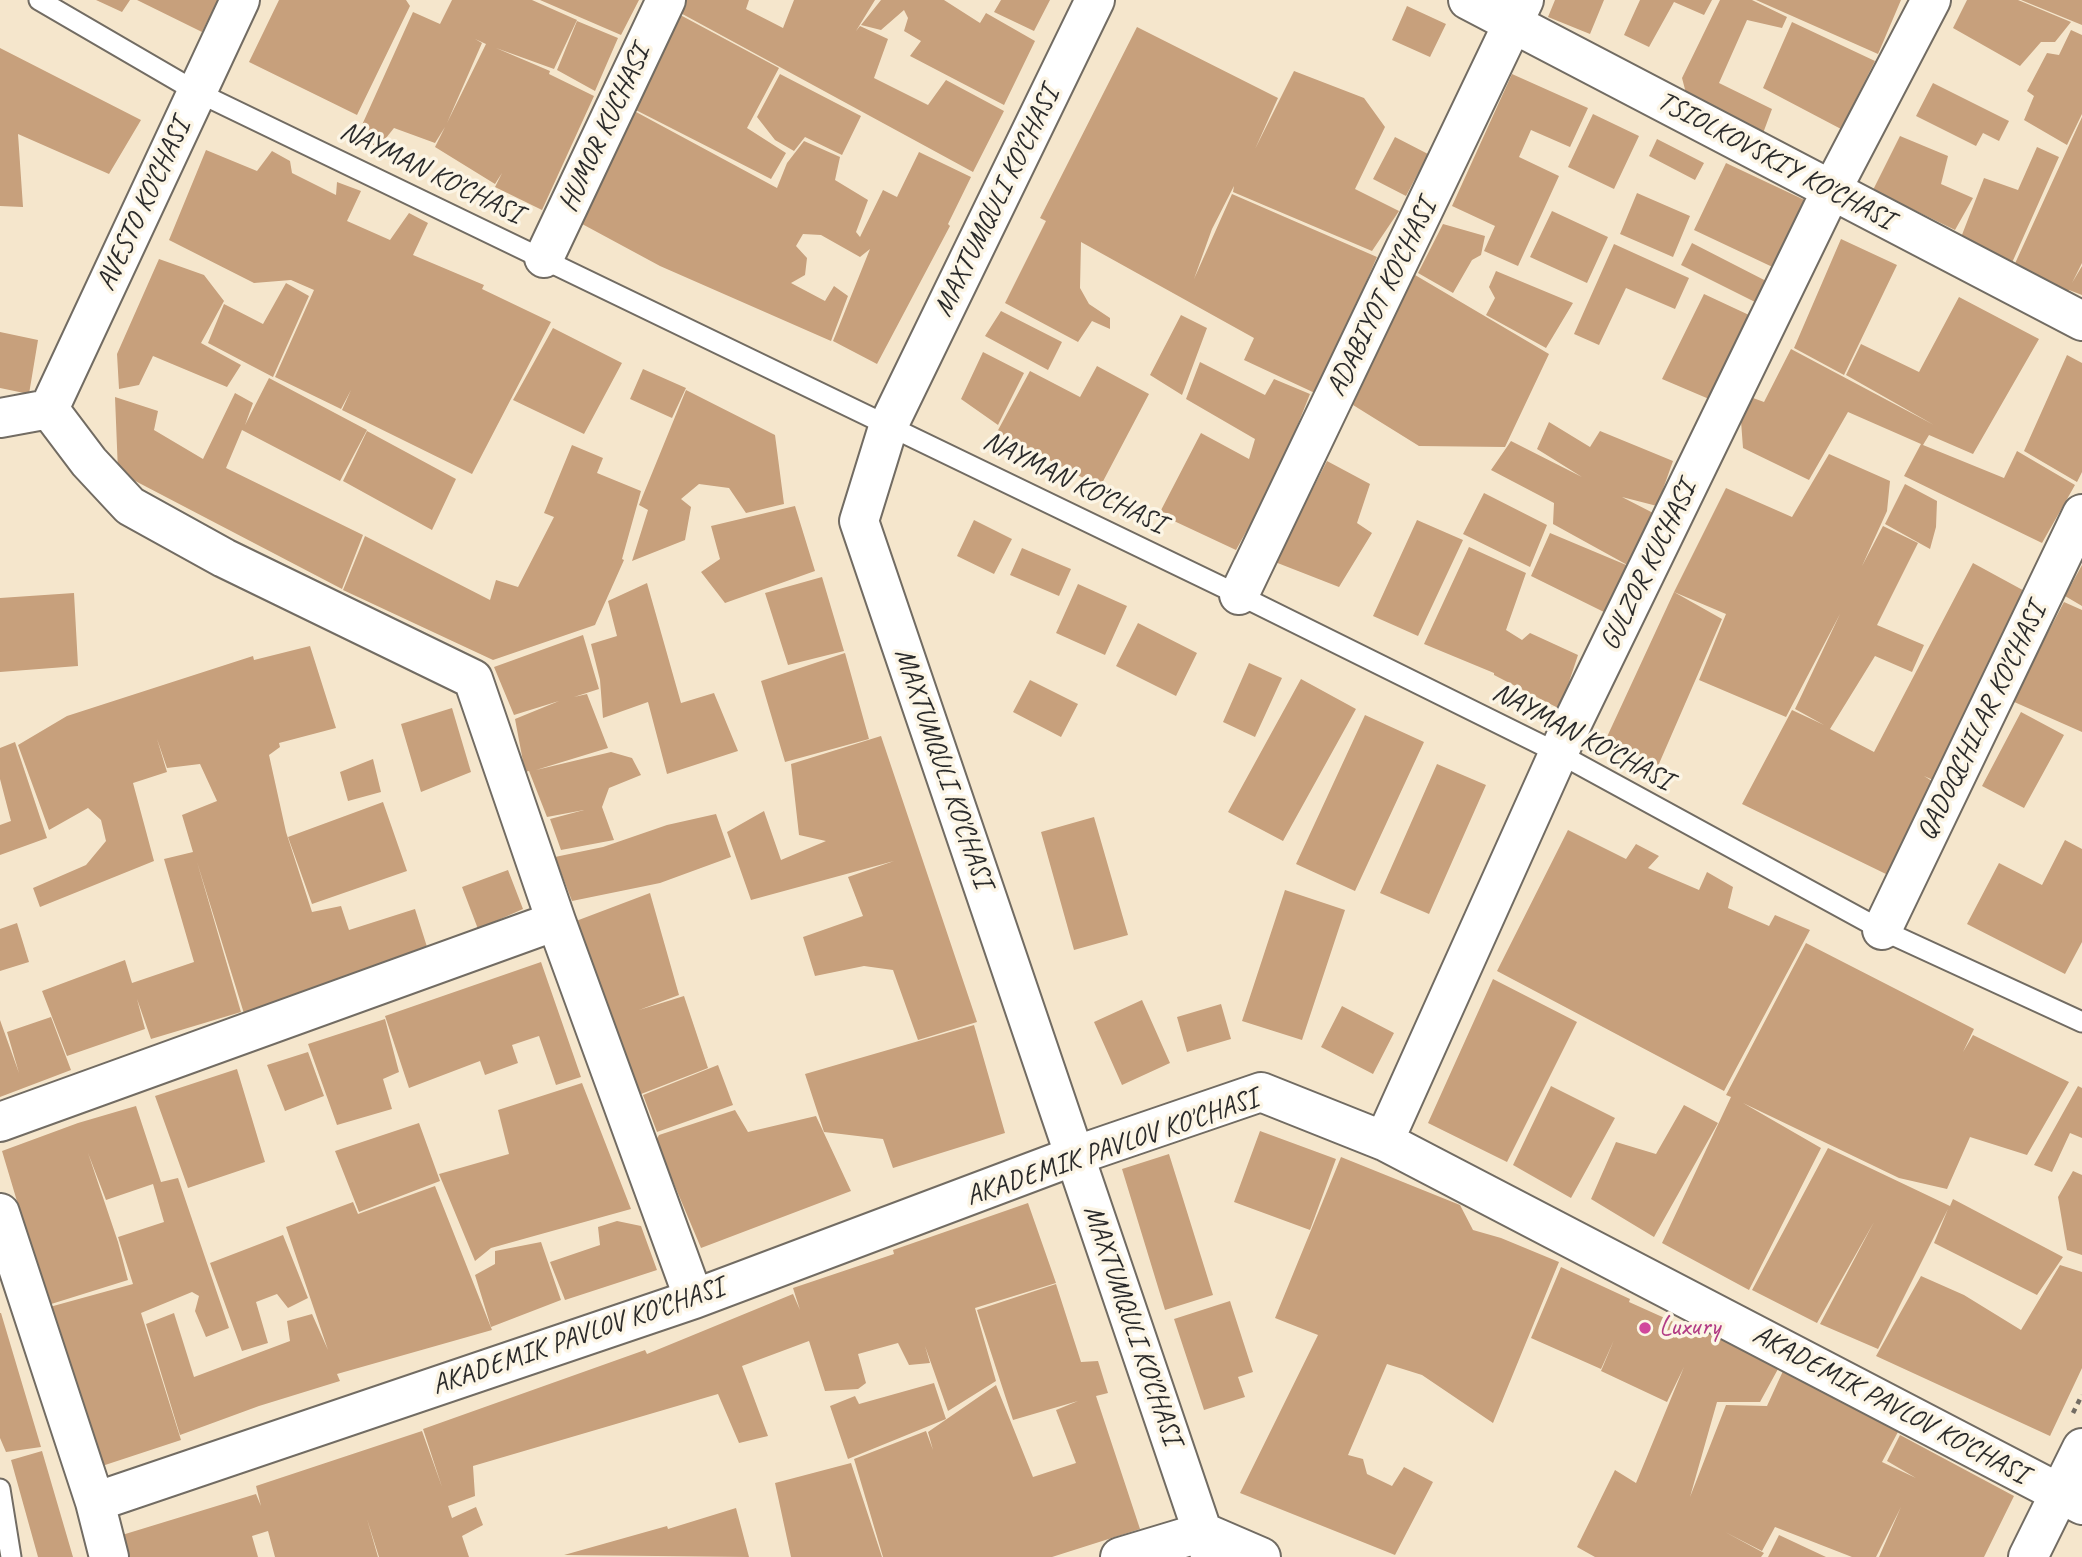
<!DOCTYPE html>
<style>
body{margin:0}
canvas{display:block;background:#f5e6cc}
</style>
<canvas width="2082" height="1557"></canvas>
<script>
const c = document.querySelector('canvas').getContext('2d');
c.lineJoin = 'round';
function fillPath(path, color) { c.fillStyle = color; c.fill(path, 'evenodd'); }
const toPath = rows => new Path2D(rows.map(r => 'M' + r).join(''));
function stroke(path, color, width, dash) { c.strokeStyle = color; c.lineWidth = width; c.lineCap = dash ? 'butt' : 'round'; c.setLineDash(dash || []); c.stroke(path); }
function drawText(font, color, halo, rows, align = 'center') {
  c.font = font + ' Caveat,sans-serif'; c.lineWidth = 7; c.setLineDash([]); c.textBaseline = 'middle'; c.strokeStyle = halo; c.fillStyle = color; for (const [text, x, y, turn = 0] of rows) {
    c.save(); c.translate(x, y); c.rotate((+turn || 0) * Math.PI / 180); c.textAlign = isNaN(turn) ? turn : align; if (halo) c.strokeText(text, 0, 0); c.fillText(text, 0, 0); c.restore();
  }
}
fillPath(toPath([
 [96,0,130,0,122,12],
 [137,0,218,0,202,32],
 [279,0,406,0,410,6,357,115,249,62],
 [452,0,532,0,577,20,554,69,496,48,550,71,549,74,594,96,542,210,495,187,502,173,495,184,435,147,445,127,435,143,394,128,378,148,357,136,413,12,440,24],
 [475,39,486,44,447,123,482,43],
 [540,0,639,0,621,35],
 [680,0,749,0,746,9,783,28,794,0,875,0,856,31,860,26,888,39,874,78,928,105,946,80,1004,111,973,172,675,10],
 [881,0,944,0,980,23,986,13,1035,41,1004,105,910,56,921,41,904,31,908,18,904,10,881,30,861,25],
 [1001,0,1050,0,1034,31,994,12],
 [1555,0,1604,0,1590,34,1548,17],
 [1640,0,1712,0,1704,15,1674,2,1649,47,1624,35],
 [1720,0,1752,0,1787,17,1782,28,1747,20,1719,83,1772,109,1762,136,1687,97,1682,78],
 [1756,0,1901,0,1878,54],
 [1967,0,2018,0,2071,22,2055,42,2041,42,2020,66,1953,28],
 [2021,0,2082,0,2082,25],
 [1407,6,1446,24,1430,57,1392,40],
 [671,10,779,68,747,128,786,153,771,179,624,104],
 [577,21,618,38,595,91,557,70],
 [1792,22,1875,61,1841,129,1763,88],
 [1137,27,1278,98,1255,149,1294,71,1364,98,1385,127,1355,189,1399,211,1372,251,1233,192,1234,186,1212,229,1194,279,1232,194,1377,257,1317,394,1244,360,1254,338,1081,242,1080,288,1089,304,1110,318,1110,329,1092,321,1078,342,1005,303,1046,221,1040,218],
 [2071,30,2082,35,2082,114,2067,145,2024,120,2034,96,2027,91,2047,53,2059,55],
 [0,48,141,120,109,174,18,134,23,207,0,206],
 [780,74,861,116,842,155,805,137,794,151,775,140,757,117],
 [1512,74,1588,108,1570,147,1531,130,1519,157,1559,176,1518,266,1484,251,1495,226,1452,206],
 [1933,83,2009,121,1999,141,1983,133,1976,146,1916,116],
 [625,106,777,188,787,163,804,141,840,157,835,180,868,200,856,232,860,237,883,190,897,197,919,152,971,177,948,224,950,226,877,364,833,341,870,249,860,257,821,235,803,234,796,246,807,258,805,275,791,283,825,301,834,286,848,296,831,341,660,266,571,218],
 [1593,114,1639,136,1614,189,1568,167],
 [2082,117,2082,263,2072,283,2082,266,2082,295,2069,290,2067,293,2012,270],
 [1900,136,1948,156,1941,184,1973,198,1955,230,1873,190],
 [1395,137,1428,154,1406,196,1373,179],
 [1657,139,1704,163,1695,180,1649,156],
 [2037,147,2059,157,2011,265,1960,240,1984,178,2018,190],
 [206,150,257,171,272,151,290,161,292,173,336,195,337,182,361,191,347,221,390,240,409,213,428,223,413,255,484,285,482,289,551,322,472,474,342,410,351,390,341,409,275,377,314,290,291,280,254,283,169,240],
 [1726,163,1813,204,1781,271,1694,230],
 [1637,193,1690,216,1673,257,1620,234],
 [1552,211,1608,237,1587,283,1530,257],
 [1443,224,1485,236,1481,255,1472,260,1453,293,1418,273],
 [1841,239,1897,265,1844,375,1794,348],
 [1692,243,1772,284,1761,305,1681,265],
 [1614,244,1689,278,1675,309,1626,288,1599,345,1574,334],
 [159,259,204,275,224,301,201,343,241,365,227,387,153,356,139,385,119,389,117,354],
 [1496,271,1573,303,1546,348,1486,315,1495,298,1489,287],
 [1410,272,1549,354,1505,447,1419,446,1353,405,1369,370,1370,348],
 [286,283,309,296,273,377,208,343,224,304,263,324],
 [1704,294,1749,315,1709,399,1662,379],
 [1959,297,2039,339,1973,454,1929,435,1923,445,2004,478,2017,451,2075,485,2042,543,1904,476,1921,444,1848,412,1809,480,1743,448,1741,421,1753,398,1764,402,1791,349,1934,425,1846,375,1861,344,1919,372],
 [1001,311,1062,342,1048,370,985,336],
 [1181,315,1207,328,1182,395,1150,375],
 [553,328,622,363,584,434,513,400],
 [0,332,38,340,29,394,0,388],
 [983,352,1024,373,998,425,961,399],
 [2067,355,2082,363,2082,472,2077,482,2024,451],
 [1200,362,1265,395,1274,379,1310,394,1278,474,1236,550,1159,514,1201,433,1249,459,1255,439,1186,399],
 [1097,366,1149,394,1100,487,997,432,1030,371,1080,397],
 [643,369,686,388,672,418,630,399],
 [269,378,367,430,340,481,242,430,226,468,363,535,342,589,118,472,115,397,158,411,154,430,203,459,235,393,253,403,245,425],
 [686,390,775,435,784,504,746,513,729,488,699,484,681,499,691,507,685,540,632,561,648,510,639,505],
 [1549,422,1590,447,1600,431,1673,461,1657,506,1622,497,1657,515,1631,567,1553,524,1554,503,1491,470,1511,441,1582,477,1537,449],
 [367,431,456,479,432,530,343,481],
 [572,445,603,458,597,473,641,491,622,559,624,560,595,625,493,660,343,590,365,536,490,600,496,580,518,587,554,517,544,513],
 [1829,454,1890,481,1887,511,1862,566,1883,526,1918,543,1877,625,1924,645,1912,672,1875,656,1830,729,1874,752,1973,563,2030,594,1935,781,1924,776,1932,781,1888,875,1742,804,1792,710,1824,725,1795,709,1840,614,1786,717,1699,680,1726,614,1674,592,1726,488,1792,517],
 [1327,461,1370,484,1357,523,1372,533,1339,587,1275,562],
 [1905,484,1937,501,1936,527,1930,549,1885,524],
 [1484,493,1547,525,1530,567,1463,534],
 [795,506,815,571,725,603,701,572,720,559,711,526],
 [974,520,1012,539,994,574,957,556],
 [1417,520,1463,540,1418,636,1373,616],
 [1550,533,1631,567,1608,614,1531,576],
 [1469,547,1526,573,1506,630,1522,640,1530,633,1578,655,1560,709,1494,675,1494,673,1424,644],
 [1022,548,1071,569,1059,596,1010,575],
 [2082,565,2082,606,2065,596],
 [822,577,844,651,788,665,765,593],
 [647,583,681,703,714,693,738,751,667,774,648,702,603,718,600,680,591,644,617,636,608,601],
 [1078,584,1127,606,1105,655,1056,633],
 [1674,592,1722,619,1658,766,1606,739],
 [74,593,78,666,0,672,0,598],
 [2064,602,2082,610,2082,732,2012,701],
 [1138,623,1197,653,1176,696,1116,666],
 [583,635,599,689,574,697,587,694,608,748,536,770,611,752,632,758,641,775,609,788,602,807,614,840,561,850,550,819,584,810,547,817,529,771,525,772,515,719,559,701,514,715,494,667],
 [310,646,336,728,279,743,280,747,269,755,286,832,312,912,341,906,349,930,415,909,428,950,246,1020,197,862,241,1012,151,1039,137,999,145,1029,67,1056,42,991,125,960,132,983,194,962,164,859,193,852,182,815,217,801,200,764,167,768,157,739,167,772,133,783,154,861,40,907,33,888,86,865,106,841,101,820,88,808,49,830,18,745,67,716,253,656,254,660],
 [845,653,869,739,785,762,761,681],
 [1249,663,1282,678,1255,737,1223,722],
 [1301,679,1356,709,1283,841,1228,812],
 [1030,680,1078,704,1061,737,1013,712],
 [452,708,471,772,421,792,401,724],
 [2021,712,2064,735,2024,808,1982,786],
 [1365,715,1424,742,1355,891,1296,864],
 [881,736,977,1022,918,1040,893,970,864,966,815,976,803,937,863,916,848,877,894,861,751,900,727,832,764,811,781,860,826,841,799,835,791,764],
 [15,742,47,838,0,855,0,825,11,821,0,779,0,748],
 [373,759,381,792,348,801,340,772],
 [1437,764,1486,785,1429,914,1380,893],
 [383,802,407,871,312,904,288,837],
 [716,814,731,857,660,883,572,901,555,857,603,847,667,825],
 [1094,817,1128,935,1074,950,1041,832],
 [1568,830,1626,859,1636,844,1659,856,1648,868,1699,890,1707,872,1733,887,1728,908,1769,926,1775,915,1810,930,1724,1091,1497,971],
 [2065,840,2082,849,2082,942,2065,974,1967,924,1999,863,2042,885],
 [508,870,523,909,478,929,462,887],
 [1285,890,1345,910,1302,1040,1242,1021],
 [650,893,679,995,639,1010,684,996,708,1068,636,1096,576,921],
 [17,923,29,962,0,971,0,929],
 [1806,943,1974,1029,1963,1052,1973,1035,2069,1082,2027,1155,1970,1137,1947,1189,1899,1178,1743,1103,1821,1148,1749,1290,1662,1243,1731,1097,1726,1095],
 [541,962,581,1077,556,1085,539,1036,512,1045,518,1063,485,1075,480,1061,409,1088,385,1016],
 [1493,979,1577,1022,1507,1162,1428,1123],
 [1142,1000,1170,1063,1122,1085,1094,1022],
 [1221,1004,1231,1039,1187,1052,1177,1017],
 [1342,1006,1394,1033,1373,1074,1321,1047],
 [51,1017,71,1070,0,1097,0,1020,19,1073,7,1032],
 [385,1019,399,1072,383,1079,392,1109,337,1125,308,1044],
 [974,1025,1005,1133,893,1168,883,1139,824,1132,805,1074],
 [308,1052,324,1096,285,1111,267,1065],
 [718,1065,733,1105,657,1132,643,1095],
 [237,1069,265,1162,188,1188,155,1096],
 [582,1083,631,1209,491,1248,475,1261,439,1174,509,1154,498,1110],
 [1551,1086,1615,1118,1571,1198,1513,1165],
 [2078,1086,2082,1088,2082,1138,2070,1133,2052,1172,2034,1165],
 [1684,1105,1718,1123,1654,1237,1591,1199,1616,1142,1656,1154],
 [136,1106,161,1182,178,1178,229,1328,206,1337,195,1311,199,1296,192,1292,141,1313,181,1440,99,1467,46,1308,133,1284,118,1237,164,1222,153,1184,106,1200,88,1153,118,1242,128,1280,48,1305,2,1151,78,1123],
 [735,1110,748,1132,816,1116,851,1191,701,1248,669,1172,655,1175,650,1152,659,1135],
 [419,1123,440,1181,359,1212,335,1151],
 [1260,1131,1336,1159,1310,1230,1234,1202],
 [1828,1148,1950,1206,1953,1199,2063,1257,2037,1295,1934,1243,1948,1209,1878,1349,1820,1324,1874,1222,1817,1323,1752,1290],
 [1169,1154,1213,1295,1165,1310,1122,1169],
 [1341,1157,1460,1205,1473,1230,1501,1238,1559,1262,1493,1423,1422,1375,1387,1364,1348,1455,1363,1459,1367,1474,1392,1486,1404,1467,1433,1482,1395,1555,1240,1493,1318,1335,1275,1318],
 [2073,1171,2082,1175,2082,1255,2067,1250,2058,1197],
 [435,1186,492,1330,337,1374,340,1381,259,1406,180,1435,146,1324,174,1313,194,1377,290,1341,287,1321,312,1314,328,1350,286,1227,353,1202,358,1214],
 [1028,1203,1056,1283,975,1308,996,1381,948,1411,925,1346,930,1363,909,1365,898,1343,858,1354,866,1383,858,1389,825,1391,809,1341,742,1366,768,1436,739,1443,718,1394,473,1466,475,1496,448,1506,452,1518,476,1507,483,1525,462,1536,469,1557,379,1557,367,1519,378,1557,275,1557,268,1531,252,1536,258,1557,128,1557,122,1535,256,1494,261,1506,256,1486,422,1431,442,1487,423,1429,645,1350,647,1354,793,1294,800,1310,793,1288,894,1254,893,1250],
 [617,1221,641,1226,657,1270,565,1300,550,1262,600,1245,598,1227],
 [283,1235,308,1298,288,1308,277,1294,256,1302,268,1343,242,1351,210,1263],
 [541,1242,561,1300,491,1327,475,1275,495,1264,495,1251],
 [2060,1265,2082,1272,2082,1368,2050,1436,1876,1356,1921,1276,1964,1295,2021,1330],
 [1561,1267,1630,1299,1629,1302,1698,1333,1703,1322,1784,1358,1760,1402,1717,1402,1690,1497,1726,1405,1767,1406,1783,1371,1899,1430,1882,1462,1916,1478,1887,1461,1900,1435,2014,1496,1984,1557,1879,1557,1901,1507,1876,1557,1852,1557,1775,1527,1762,1551,1725,1532,1764,1553,1761,1557,1595,1557,1577,1547,1615,1470,1636,1483,1684,1367,1667,1402,1601,1371,1614,1340,1601,1369,1531,1338],
 [1056,1284,1081,1362,1098,1361,1108,1393,1096,1396,1140,1529,1052,1557,883,1557,854,1459,926,1431,933,1450,928,1432,996,1385,1033,1477,1076,1463,1056,1410,1078,1401,1013,1420,977,1310],
 [1230,1301,1253,1372,1238,1377,1245,1397,1204,1410,1174,1319],
 [0,1313,1,1313,41,1447,6,1452,0,1438],
 [934,1383,946,1419,848,1459,830,1406,855,1396,859,1404],
 [42,1451,73,1557,38,1557,11,1460],
 [851,1463,882,1557,791,1557,775,1483],
 [736,1508,749,1557,564,1555,667,1526,668,1529],
 [1779,1535,1826,1557,1768,1557]
]), '#c7a07c');
const service = toPath([
 [39,0,197,92,1239,595,1558,753,1882,930,2082,1022],
 [0,1489,11,1557]
]);
const minor = toPath([
 [1095,0,889,424,859,521,1211,1557],
 [1468,0,2082,321],
 [544,258,666,0],
 [49,409,89,462,130,506,224,558,473,679,556,921,694,1299],
 [49,409,240,0],
 [0,418,49,409],
 [1239,595,1524,0],
 [1882,930,2082,514],
 [0,1122,556,921],
 [1384,1141,1568,732,1831,191,1931,0],
 [0,1213,95,1502,109,1557],
 [95,1502,694,1299,1074,1156,1261,1092,1384,1141,2082,1505],
 [1120,1557,1203,1532,1261,1557]
]);
const tertiary = toPath([
 [2028,1557,2082,1448]
]);
stroke(service, '#726c63', 23);
stroke(minor, '#726c63', 42);
stroke(tertiary, '#726c63', 42);
stroke(toPath([
 [2073,1413,2082,1395]
]), '#726c63', 4.5, [5, 5]);
stroke(service, '#fff', 19);
stroke(minor, '#fff', 38);
stroke(tertiary, '#fff', 38);
for (const [x, y, r, color] of [
 [1645,1328,7,"#d1479c"]
]) { const dot = new Path2D(); dot.arc(x, y, r, 0, 2 * Math.PI); c.fillStyle = color; c.fill(dot); stroke(dot, '#fcf5e5', 2.5); }
drawText('28px', '#2b2b2b', '#fcf5e5', [
 ["HUMOR KUCHASI",605,129,-65],
 ["TSIOLKOVSKIY KO'CHASI",1775,161,28],
 ["NAYMAN KO'CHASI",431,173,26],
 ["MAXTUMQULI KO'CHASI",997,202,-64],
 ["AVESTO KO'CHASI",144,205,-65],
 ["ADABIYOT KO'CHASI",1382,298,-64],
 ["NAYMAN KO'CHASI",1074,483,26],
 ["GULZOR KUCHASI",1649,566,-64],
 ["QADOQCHILAR KO'CHASI",1982,722,-64],
 ["NAYMAN KO'CHASI",1582,737,28],
 ["MAXTUMQULI KO'CHASI",943,768,71],
 ["AKADEMIK PAVLOV KO'CHASI",1112,1148,-19],
 ["MAXTUMQULI KO'CHASI",1132,1325,71],
 ["AKADEMIK PAVLOV KO'CHASI",578,1337,-19],
 ["AKADEMIK PAVLOV KO'CHASI",1890,1405,28]
]);
drawText('28px', '#b23c85', '#fcf5e5', [
 ["Luxury",1659,1328]
], 'left');
</script>
